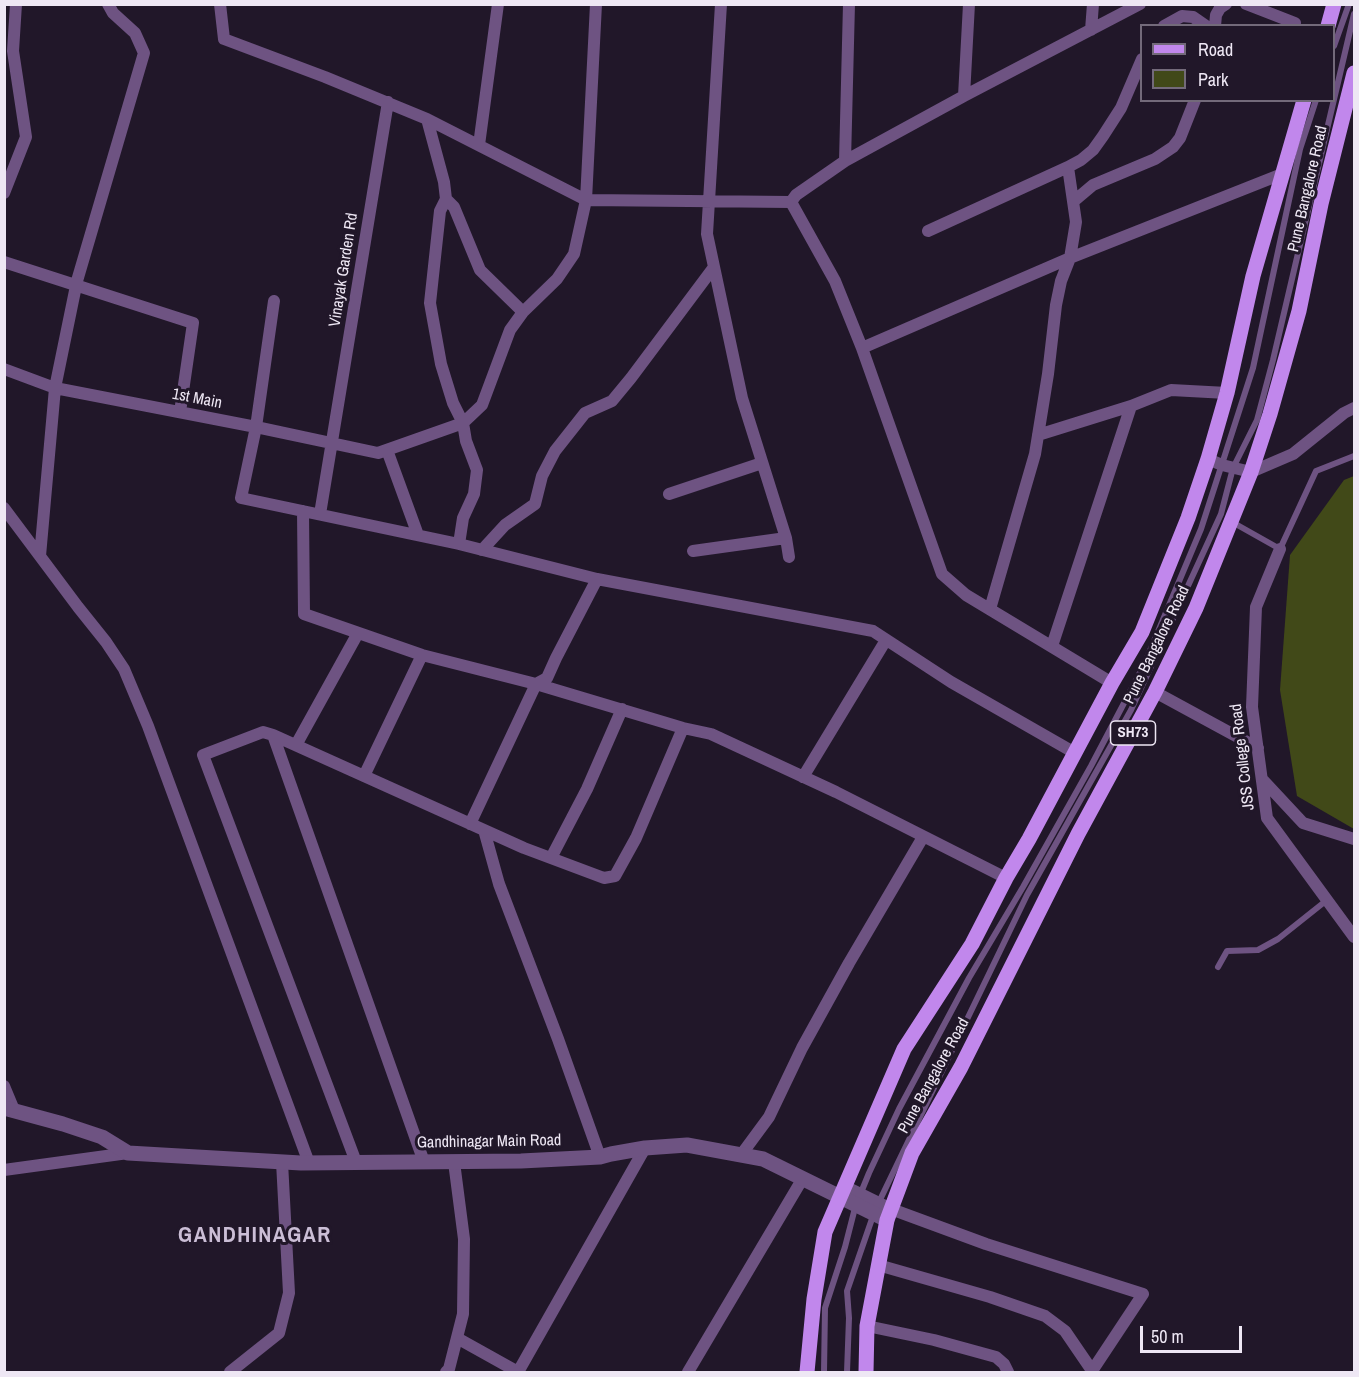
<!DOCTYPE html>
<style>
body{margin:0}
#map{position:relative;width:1359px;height:1377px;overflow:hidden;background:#211729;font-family:"Archivo Narrow",sans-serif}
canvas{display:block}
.frame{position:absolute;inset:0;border:6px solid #eee7f4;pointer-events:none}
.legend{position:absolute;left:1140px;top:24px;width:195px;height:78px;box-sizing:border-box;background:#211729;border:2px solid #736a7a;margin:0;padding:8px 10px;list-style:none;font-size:18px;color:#eee7f4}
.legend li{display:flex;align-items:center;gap:12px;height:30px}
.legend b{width:30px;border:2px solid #736a7a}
.scale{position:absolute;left:1140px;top:1326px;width:102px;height:27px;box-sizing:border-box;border:3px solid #eee7f4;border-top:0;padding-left:8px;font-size:18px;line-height:21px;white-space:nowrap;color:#eee7f4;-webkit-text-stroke:4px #211729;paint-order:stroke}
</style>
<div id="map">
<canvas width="1359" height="1377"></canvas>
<div class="frame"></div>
<ul class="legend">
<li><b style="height:8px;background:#c187ec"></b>Road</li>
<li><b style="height:16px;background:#414918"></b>Park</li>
</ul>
<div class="scale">50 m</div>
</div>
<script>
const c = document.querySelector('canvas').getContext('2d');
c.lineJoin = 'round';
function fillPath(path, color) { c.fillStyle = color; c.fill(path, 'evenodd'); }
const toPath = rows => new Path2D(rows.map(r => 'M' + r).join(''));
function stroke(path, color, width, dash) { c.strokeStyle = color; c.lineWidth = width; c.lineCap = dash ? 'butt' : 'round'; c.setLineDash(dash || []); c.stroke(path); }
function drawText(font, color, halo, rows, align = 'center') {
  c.font = font + ' "Archivo Narrow",sans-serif'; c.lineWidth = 6; c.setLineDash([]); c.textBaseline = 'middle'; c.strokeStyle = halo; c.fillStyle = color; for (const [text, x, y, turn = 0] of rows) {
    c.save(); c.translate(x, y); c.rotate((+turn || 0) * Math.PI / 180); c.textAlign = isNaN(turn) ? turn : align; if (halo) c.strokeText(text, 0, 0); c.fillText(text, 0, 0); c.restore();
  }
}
fillPath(toPath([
 [1354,476,1354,829,1297,796,1280,690,1290,555,1344,480]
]), '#414918');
stroke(toPath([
 [1334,46,1349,4],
 [1232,522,1280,549,1316,471,1354,456],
 [1218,967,1227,951,1258,950,1278,939,1327,900],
 [860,1195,869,1173,899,1109,969,978,1023,887,1091,766,1144,665,1201,529,1253,368,1300,149,1316,100],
 [878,1204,1027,895,1131,710,1221,514,1233,468,1257,420,1273,360,1354,14],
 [824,1372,825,1308,845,1247,856,1204],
 [847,1372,849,1318,847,1291,874,1213]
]), '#6e5382', 6);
stroke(toPath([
 [220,4,224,39,325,77,427,119,586,200,596,4],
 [721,4,707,234,742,398,786,538,789,557],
 [969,4,964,96,845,161,796,195,791,202,835,281,862,348,942,574,966,595,1112,683],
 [1246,4,1295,23],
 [1164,26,1182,16,1193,17,1206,26],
 [1215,26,1216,15,1220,8,1226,4],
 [1091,30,1093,4],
 [964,96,1140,4],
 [427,119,444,182,446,199,454,207,480,270,523,312],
 [479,145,498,4],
 [845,161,849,4],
 [4,193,26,137,13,51,16,4],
 [446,199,440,211,430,303,441,364,453,403,463,423,466,441,477,470,474,494,463,518,459,544],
 [1074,201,1093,185,1155,159,1173,147,1180,138,1195,100],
 [928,231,1068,167],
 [4,262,193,323,180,412],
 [274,301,256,427,241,498,459,544,597,579,873,631,951,682,1075,753],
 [862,348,1070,258,1282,174],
 [4,369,55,388,256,427,378,453,463,423,482,405,510,330,523,312,557,279,574,254,586,200,791,202],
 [1038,435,1131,406,1171,390,1227,393],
 [387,450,418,535],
 [1208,459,1222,465,1251,472,1293,454,1344,413,1354,408],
 [669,494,762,463],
 [4,508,78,607,106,642,124,669,148,726,309,1163],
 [303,511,304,614,422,655,536,684,683,728,711,734,836,792,1006,878],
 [320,514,388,102],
 [1280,549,1256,607,1252,707,1267,818,1354,937],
 [482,550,505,525,535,504,542,476,555,451,585,413,612,401,631,378,714,267],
 [693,551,786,538],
 [40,556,55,388,77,281,144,53,135,33,113,13,108,4],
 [990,609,1035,454,1048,374,1056,305,1061,281,1070,258,1076,222,1068,167,1081,160,1093,150,1103,136,1121,108,1142,59],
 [1052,646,1131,406],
 [1155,692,1258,748],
 [273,735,424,1162],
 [296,745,358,633],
 [364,776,422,655],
 [803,777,886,640],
 [1262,779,1303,823,1354,839],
 [470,824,536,684,547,678,556,658,597,579],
 [484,830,499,884,558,1039,600,1157],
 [551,858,587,789,622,709],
 [4,1086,14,1110],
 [741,1155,769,1117,802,1048,849,963,923,837],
 [356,1162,203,755,263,732,273,735,524,848,604,878,615,876,636,838,683,728],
 [4,1170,128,1153],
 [844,1186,891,1209,986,1244,1143,1294,1092,1371],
 [878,1265,990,1297,1045,1316,1065,1331,1093,1372],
 [867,1326,934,1340,996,1357,1004,1364,1008,1372],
 [457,1338,518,1372],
 [230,1372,279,1333,289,1293,282,1162],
 [446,1372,449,1369,463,1314,464,1239,454,1162],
 [518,1372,645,1148],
 [688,1372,803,1178]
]), '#6e5382', 12);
stroke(toPath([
 [4,1108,63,1124,102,1137,128,1153,301,1163,521,1161,600,1157,611,1154,645,1148,687,1145,763,1159,887,1220]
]), '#6e5382', 15);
stroke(toPath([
 [1328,26,1334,4],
 [807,1372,814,1299,825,1232,904,1049,972,944,1006,878,1029,839,1112,683,1142,632,1188,518,1208,459,1227,393,1253,276,1304,100],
 [866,1372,867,1326,887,1220,912,1153,961,1067,1078,834,1155,692,1196,608,1251,472,1270,414,1299,311,1321,204,1354,73]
]), '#c187ec', 15);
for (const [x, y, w] of [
 [1133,733,45]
]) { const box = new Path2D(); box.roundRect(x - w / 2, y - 12, w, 24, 4.5); c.fillStyle = '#211729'; c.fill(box); stroke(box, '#eee7f4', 1.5); }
drawText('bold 15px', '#eee7f4', null, [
 ["SH73",1133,733]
]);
drawText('16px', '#eee7f4', '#211729', [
 ["Pune Bangalore Road",1308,189,-77],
 ["Vinayak Garden Rd",344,270,-81],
 ["1st Main",197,399,11],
 ["Pune Bangalore Road",1157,645,-64],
 ["JSS College Road",1243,757,-97],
 ["Pune Bangalore Road",934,1076,-61],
 ["Gandhinagar Main Road",489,1142,-1]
]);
c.letterSpacing = '1.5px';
drawText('bold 22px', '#cbbed6', '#211729', [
 ["GANDHINAGAR",255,1236]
]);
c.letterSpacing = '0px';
</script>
